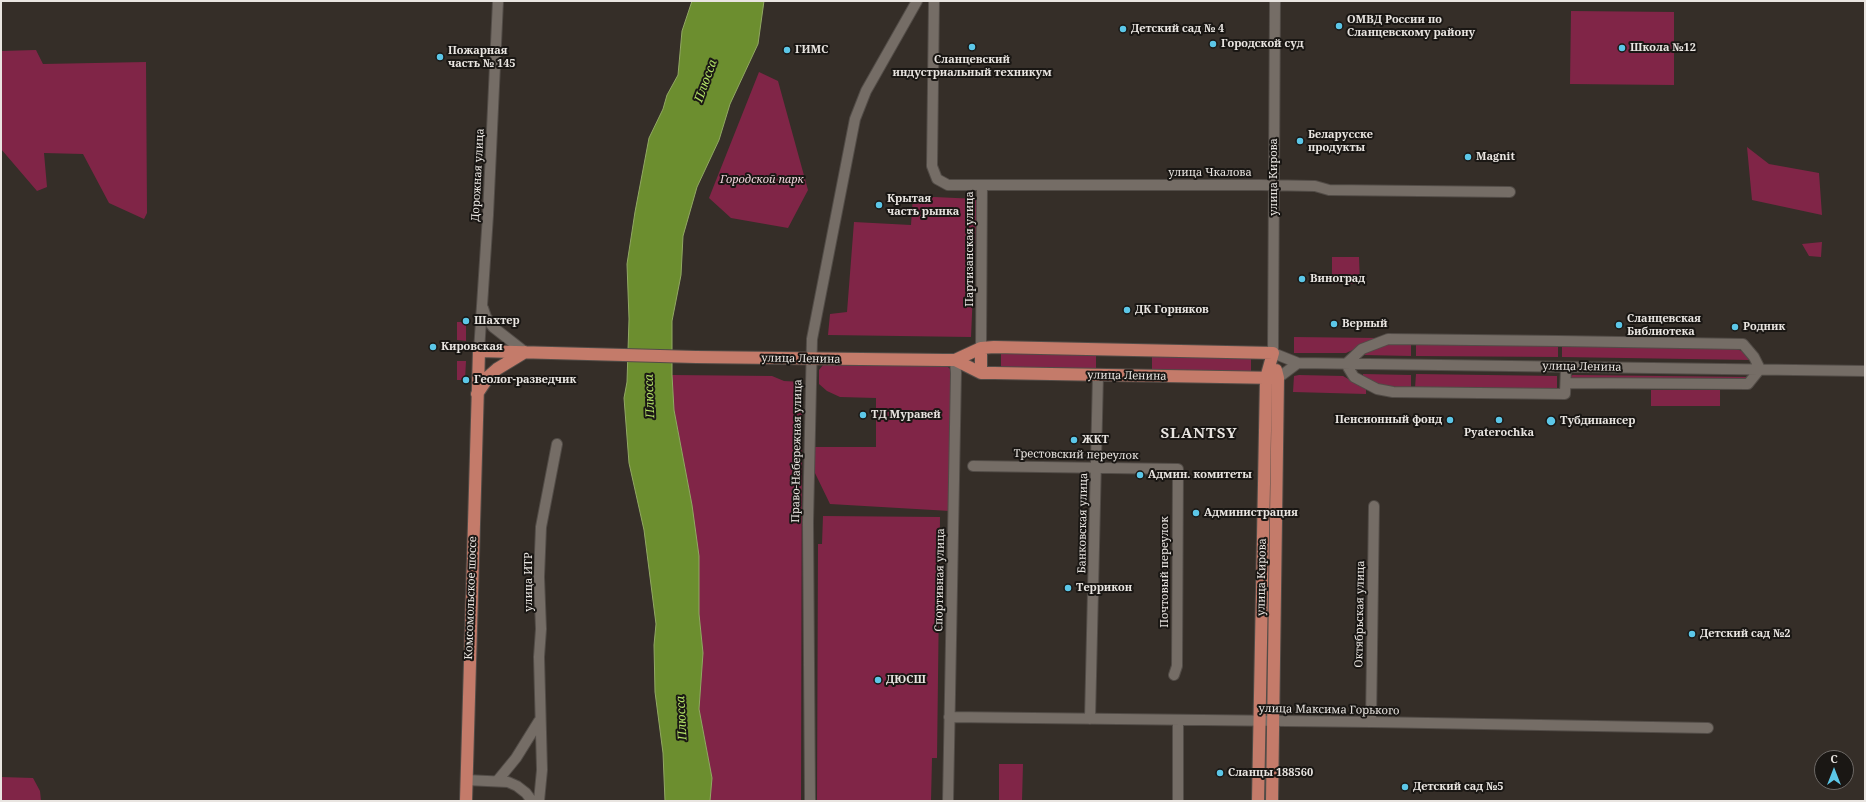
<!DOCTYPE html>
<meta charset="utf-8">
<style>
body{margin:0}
#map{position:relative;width:1866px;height:802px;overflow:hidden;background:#352e28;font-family:"Noto Serif",serif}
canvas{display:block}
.frame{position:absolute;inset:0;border:2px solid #e9e5e1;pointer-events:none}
.north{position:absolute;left:1814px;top:750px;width:40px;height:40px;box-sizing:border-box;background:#1a1714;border:1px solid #6d6966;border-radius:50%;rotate:0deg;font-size:11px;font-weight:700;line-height:16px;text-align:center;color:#e9e5e1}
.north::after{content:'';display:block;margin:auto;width:14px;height:18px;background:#5cc7e8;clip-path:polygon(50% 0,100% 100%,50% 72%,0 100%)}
</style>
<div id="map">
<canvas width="1866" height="802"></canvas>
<div class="frame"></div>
<div class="north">С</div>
</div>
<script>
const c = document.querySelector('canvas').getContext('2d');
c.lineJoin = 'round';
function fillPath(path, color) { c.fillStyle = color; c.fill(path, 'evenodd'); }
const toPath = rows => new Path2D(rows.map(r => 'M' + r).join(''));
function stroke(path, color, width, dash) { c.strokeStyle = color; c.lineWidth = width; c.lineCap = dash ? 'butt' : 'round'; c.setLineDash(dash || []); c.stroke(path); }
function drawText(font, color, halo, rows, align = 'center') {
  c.font = font + ' "Noto Serif",serif'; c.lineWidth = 4; c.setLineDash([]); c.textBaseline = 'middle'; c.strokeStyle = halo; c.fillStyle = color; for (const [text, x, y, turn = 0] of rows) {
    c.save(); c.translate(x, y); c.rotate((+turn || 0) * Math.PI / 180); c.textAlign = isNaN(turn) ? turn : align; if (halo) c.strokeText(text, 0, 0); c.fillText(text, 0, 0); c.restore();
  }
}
fillPath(toPath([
 [1571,11,1674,12,1674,85,1570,84],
 [36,50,43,64,146,62,147,213,144,219,109,203,83,154,44,153,47,187,37,191,1,149,1,51],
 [759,72,778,81,808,190,788,228,731,218,709,198],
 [1747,147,1769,164,1819,173,1822,215,1752,200],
 [913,196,977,199,971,337,828,335,830,314,847,312,854,222,911,225],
 [1822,242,1821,257,1809,256,1802,244],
 [1332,257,1359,257,1360,284,1332,284],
 [457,322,466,322,466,341,457,340],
 [1294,337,1379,338,1346,353,1294,353],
 [1387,343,1411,343,1411,356,1364,355,1366,351],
 [1416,343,1558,345,1558,357,1416,356],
 [1562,345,1737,349,1746,353,1751,360,1562,357],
 [1001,352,1096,354,1096,371,1001,369],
 [1152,354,1251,357,1251,373,1152,372],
 [457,361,466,361,465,380,457,380],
 [823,365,946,365,950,369,952,375,950,511,830,504,814,471,815,447,876,447,876,398,840,397,827,391,819,384,819,370],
 [1363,374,1411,375,1411,388,1380,386,1363,377],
 [1416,374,1557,376,1557,390,1415,388],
 [672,375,772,376,784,381,802,382,801,801,710,801,712,778,699,709,703,653,699,614,694,528,692,505,674,410],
 [1299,375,1343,376,1366,389,1366,394,1293,392,1294,376],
 [1573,375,1748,377,1750,380,1570,379,1570,376],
 [1651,390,1720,390,1720,406,1651,406],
 [1271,413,1273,414,1269,709,1266,710,1264,709],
 [823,516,940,517,937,758,932,758,931,801,817,801,818,544,822,544],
 [999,764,1023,764,1022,801,999,801],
 [1,777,33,778,40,791,41,801,1,801]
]), '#802547');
const water = toPath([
 [692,1,764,1,758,44,730,104,719,140,697,187,683,236,681,275,672,321,672,375,674,410,692,505,699,556,699,614,703,653,699,709,712,778,710,801,665,801,663,753,655,692,654,645,656,624,644,530,629,463,624,398,627,382,629,319,627,264,635,212,649,138,663,109,667,95,678,75,682,31,692,1]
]);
fillPath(water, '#6c8e2f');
stroke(water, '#92a864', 1);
const minor = toPath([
 [934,1,932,166,937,179,948,185,982,185,981,348],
 [1275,1,1273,353,1298,363,1865,371],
 [982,185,1260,185,1315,186,1329,190,1510,192],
 [483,308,486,317,493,327,525,352],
 [479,351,488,215,498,1],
 [1346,364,1362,349,1388,339,1559,341,1743,344,1754,357,1760,369],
 [1346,364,1354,377,1377,389,1393,392,1565,394,1566,367],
 [1278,378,1298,363],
 [1566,383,1748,384,1760,369],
 [973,466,1178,469,1177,666,1174,675],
 [949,717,1371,722,1708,728],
 [1090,719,1098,375],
 [1371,722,1374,506],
 [466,780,508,782,517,786,526,793,532,801],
 [498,780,516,758,539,721],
 [539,801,542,770,539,657,541,629,539,577,541,527,557,444],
 [810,801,808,522,812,339,855,119,866,91,917,1],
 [948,801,956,373,955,360],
 [1178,801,1178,720]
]);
const major = toPath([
 [955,360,981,348,994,347,1273,353],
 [981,373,981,348],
 [477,394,489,376,497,369,525,352],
 [466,801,479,351,696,357,944,360,955,360,981,373,994,373,1278,378],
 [1258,801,1266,378,1273,353],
 [1272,801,1278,378,1276,370]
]);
stroke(minor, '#524c47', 12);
stroke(major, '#524c47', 14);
stroke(minor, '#756d66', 10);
stroke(major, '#c47b6a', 12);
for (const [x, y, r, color] of [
 [1339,26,4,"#5cc7e8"],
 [1123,29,4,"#5cc7e8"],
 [1213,44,4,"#5cc7e8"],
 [972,47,4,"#5cc7e8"],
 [1622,48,4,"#5cc7e8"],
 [787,50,4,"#5cc7e8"],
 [440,57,4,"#5cc7e8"],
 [1300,141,4,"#5cc7e8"],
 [1468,157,4,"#5cc7e8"],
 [879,205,4,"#5cc7e8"],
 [1302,279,4,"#5cc7e8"],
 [1127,310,4,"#5cc7e8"],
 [466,321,4,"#5cc7e8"],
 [1334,324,4,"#5cc7e8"],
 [1619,325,4,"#5cc7e8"],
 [1735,327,4,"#5cc7e8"],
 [433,347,4,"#5cc7e8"],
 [466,380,4,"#5cc7e8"],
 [863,415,4,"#5cc7e8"],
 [1450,420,4,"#5cc7e8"],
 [1499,420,4,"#5cc7e8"],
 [1551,421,5,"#5cc7e8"],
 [1074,440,4,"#5cc7e8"],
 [1140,475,4,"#5cc7e8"],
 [1196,513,4,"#5cc7e8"],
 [1068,588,4,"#5cc7e8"],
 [1692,634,4,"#5cc7e8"],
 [878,680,4,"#5cc7e8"],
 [1220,773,4,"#5cc7e8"],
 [1405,787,4,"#5cc7e8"]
]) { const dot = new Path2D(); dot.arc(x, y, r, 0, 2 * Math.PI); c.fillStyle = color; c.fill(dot); stroke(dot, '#1a1714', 1.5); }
drawText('bold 11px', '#e9e5e1', '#1a1714', [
 ["ОМВД России по",1347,20],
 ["Сланцевскому району",1347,33],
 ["Детский сад № 4",1131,29],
 ["Городской суд",1221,44],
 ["Школа №12",1630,48],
 ["ГИМС",795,50],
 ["Пожарная",448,51],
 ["часть № 145",448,64],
 ["Сланцевский",972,60,"center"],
 ["индустриальный техникум",972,73,"center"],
 ["Беларусске",1308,135],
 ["продукты",1308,148],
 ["Magnit",1476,157],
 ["Крытая",887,199],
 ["часть рынка",887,212],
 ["Виноград",1310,279],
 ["ДК Горняков",1135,310],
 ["Сланцевская",1627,319],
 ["Библиотека",1627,332],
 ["Шахтер",474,321],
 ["Верный",1342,324],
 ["Родник",1743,327],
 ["Кировская",441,347],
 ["Геолог-разведчик",474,380],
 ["ТД Муравей",871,415],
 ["Пенсионный фонд",1442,420,"right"],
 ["Тубдипансер",1560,421],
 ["Pyaterochka",1499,433,"center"],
 ["ЖКТ",1082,440],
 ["Админ. комитеты",1148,475],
 ["Администрация",1204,513],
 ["Террикон",1076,588],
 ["Детский сад №2",1700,634],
 ["ДЮСШ",886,680],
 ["Сланцы 188560",1228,773],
 ["Детский сад №5",1413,787]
], 'left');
drawText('11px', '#e9e5e1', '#1a1714', [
 ["улица Чкалова",1210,173],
 ["Дорожная улица",478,175,-87],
 ["улица Кирова",1274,177,-90],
 ["Партизанская улица",970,249,-90],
 ["улица Ленина",801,359,1],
 ["улица Ленина",1582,367,1],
 ["улица Ленина",1127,376,1],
 ["Право-Набережная улица",797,451,-89],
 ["Трестовский переулок",1076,455,1],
 ["Банковская улица",1083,523,-89],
 ["Почтовый переулок",1165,572,-90],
 ["улица Кирова",1262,577,-89],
 ["Спортивная улица",940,580,-89],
 ["улица ИТР",529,582,-90],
 ["Комсомольское шоссе",471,598,-88],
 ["Октябрьская улица",1360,614,-89],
 ["улица Максима Горького",1329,710,1]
]);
drawText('italic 11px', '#f2d6dd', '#1a1714', [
 ["Городской парк",762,180]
]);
drawText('italic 12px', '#b3e267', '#1a1714', [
 ["Плюсса",706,81,-70],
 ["Плюсса",650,396,-92],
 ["Плюсса",682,718,-93]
]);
c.letterSpacing = '1px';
drawText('bold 15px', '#e9e5e1', '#1a1714', [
 ["SLANTSY",1199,434]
]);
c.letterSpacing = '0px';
</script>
